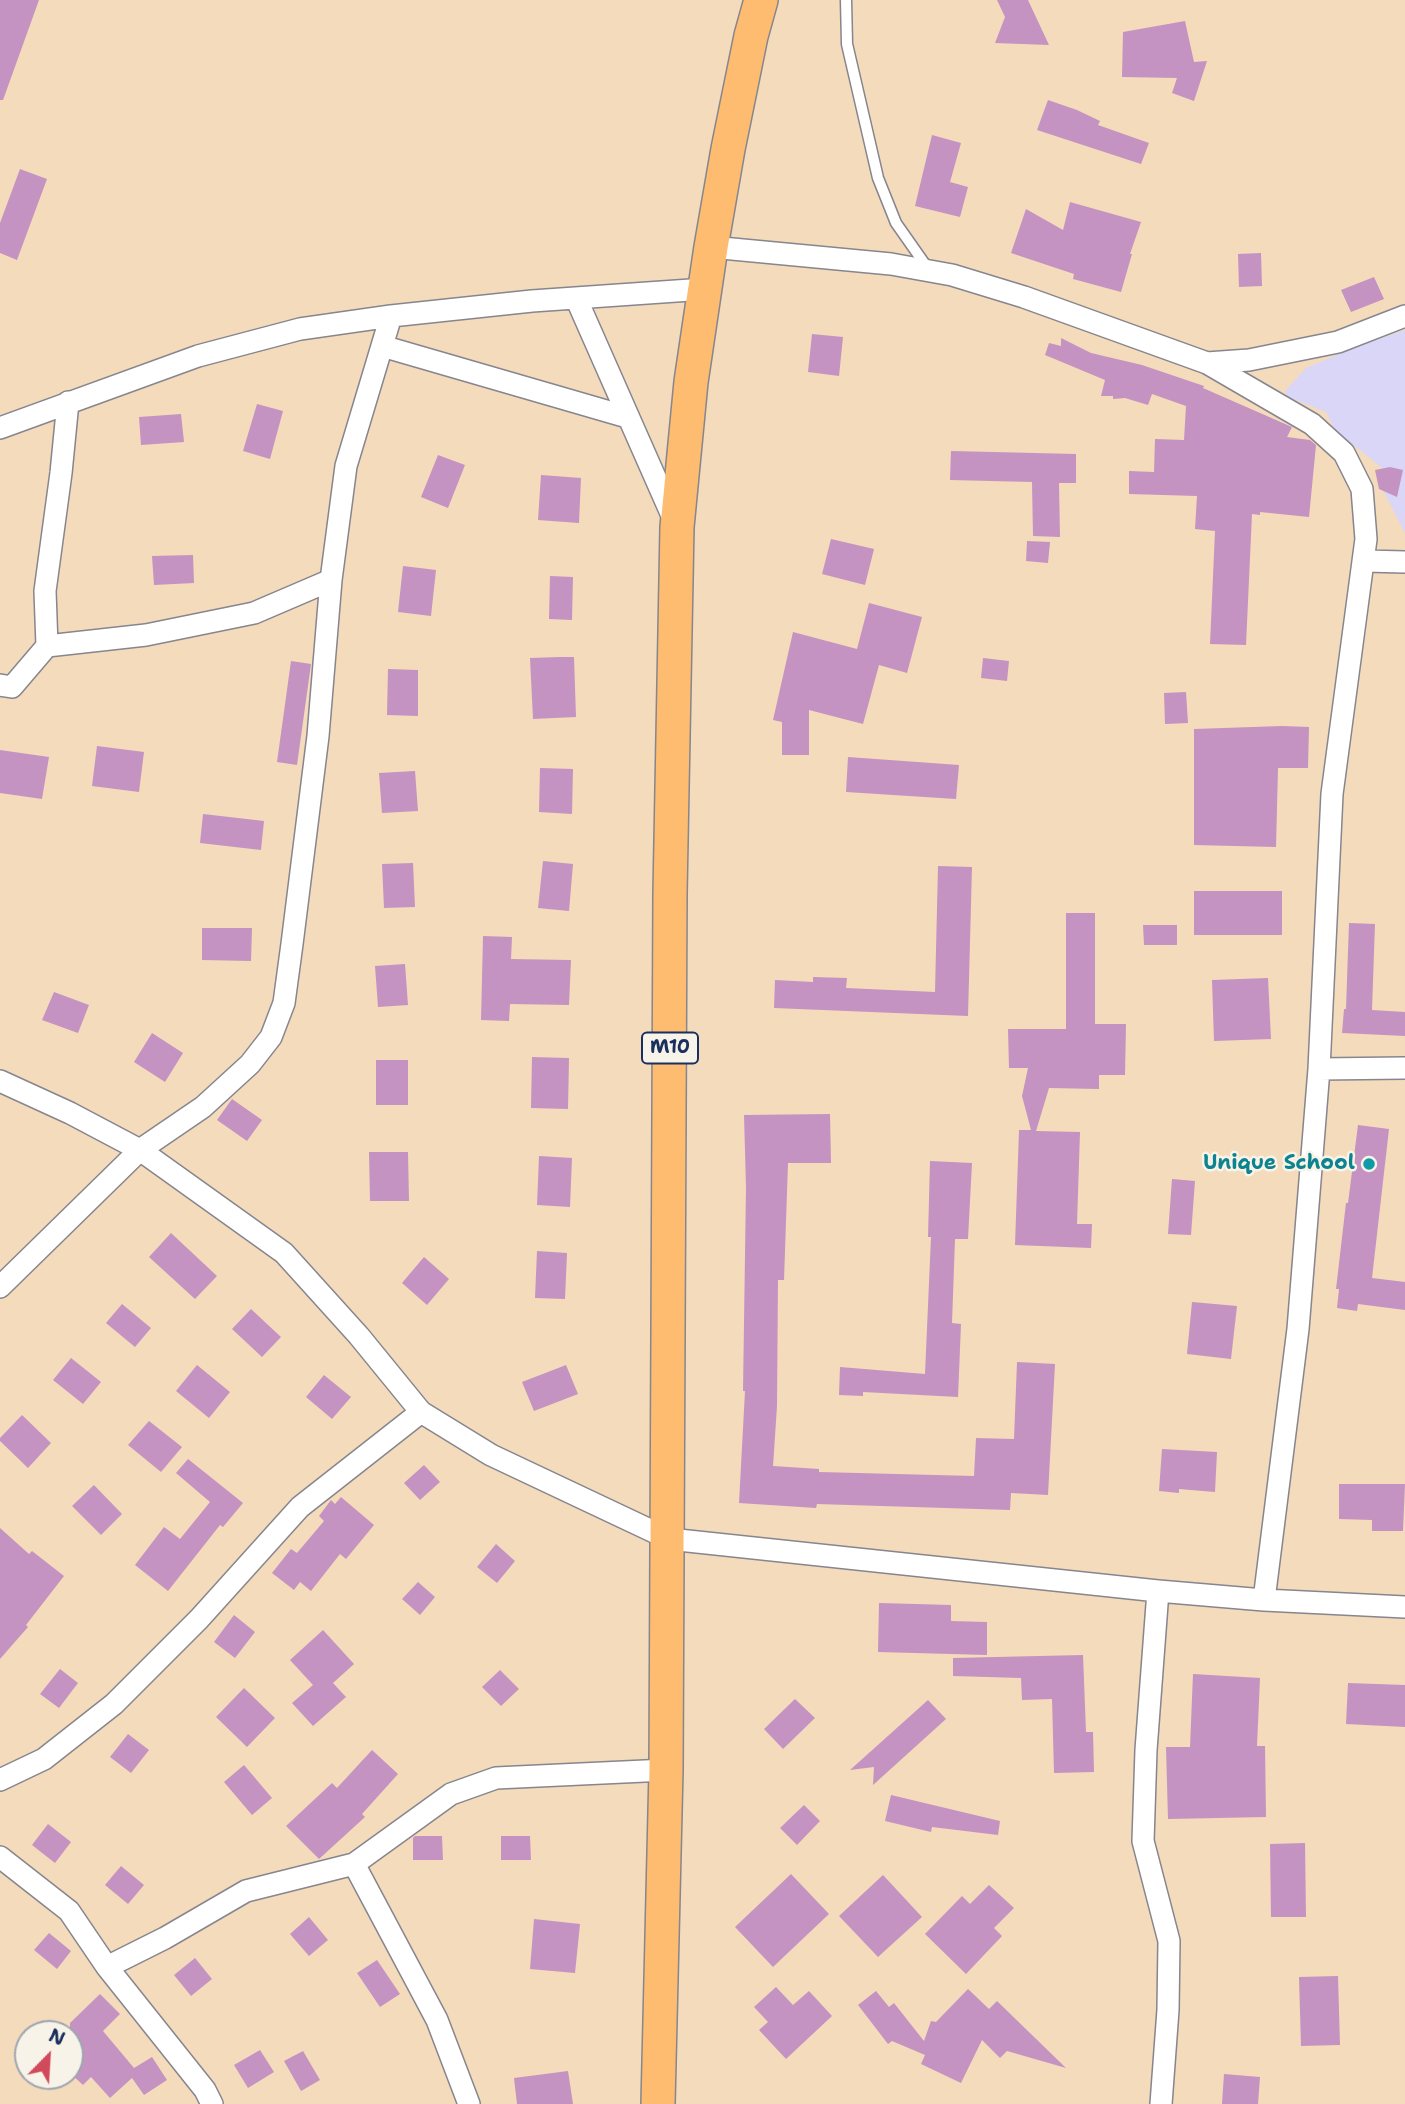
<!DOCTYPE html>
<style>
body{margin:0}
#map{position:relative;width:1405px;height:2104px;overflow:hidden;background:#f3dbbc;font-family:"Shantell Sans",sans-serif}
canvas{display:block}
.north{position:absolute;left:14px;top:2020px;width:70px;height:70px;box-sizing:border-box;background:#f7f3e8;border:2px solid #9fa5b1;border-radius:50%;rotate:24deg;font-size:19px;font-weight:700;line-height:28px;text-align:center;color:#1b2f5e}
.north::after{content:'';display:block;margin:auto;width:24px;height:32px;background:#d1495b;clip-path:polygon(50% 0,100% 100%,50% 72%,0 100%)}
</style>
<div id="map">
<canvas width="1405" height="2104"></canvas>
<div class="north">N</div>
</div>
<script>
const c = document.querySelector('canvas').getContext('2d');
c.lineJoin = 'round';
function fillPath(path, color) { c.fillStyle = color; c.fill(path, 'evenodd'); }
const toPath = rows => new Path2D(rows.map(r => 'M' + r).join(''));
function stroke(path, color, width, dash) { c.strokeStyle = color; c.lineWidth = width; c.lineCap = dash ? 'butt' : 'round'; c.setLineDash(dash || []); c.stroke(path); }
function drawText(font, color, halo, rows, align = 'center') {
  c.font = font + ' "Shantell Sans",sans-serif'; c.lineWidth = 5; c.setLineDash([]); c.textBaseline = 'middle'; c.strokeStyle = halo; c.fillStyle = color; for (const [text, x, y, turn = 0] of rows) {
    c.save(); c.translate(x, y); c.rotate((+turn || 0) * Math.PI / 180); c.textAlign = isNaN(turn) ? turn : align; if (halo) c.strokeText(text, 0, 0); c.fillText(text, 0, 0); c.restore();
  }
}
fillPath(toPath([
 [1405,330,1405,533,1382,488,1382,468,1335,430,1326,412,1288,397,1285,391,1306,368,1363,344]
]), '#dad6f7');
fillPath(toPath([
 [0,0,39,0,3,100,0,100],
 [997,0,1028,0,1049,45,995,43,1005,17],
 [1185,21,1194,62,1207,61,1194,101,1172,93,1177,78,1122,77,1123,32],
 [1048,100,1077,110,1100,121,1098,125,1149,143,1141,164,1037,130],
 [932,135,961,143,950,182,968,187,960,217,915,206],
 [20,169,47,179,17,260,0,253,0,223],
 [1070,202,1141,222,1130,254,1132,254,1121,292,1073,279,1074,274,1011,253,1026,209,1063,230],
 [1261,253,1262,286,1239,287,1238,254],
 [1374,277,1384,299,1351,312,1341,290],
 [812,334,843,337,839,376,808,372],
 [1061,338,1091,353,1142,365,1204,386,1203,388,1292,427,1287,437,1310,440,1316,445,1309,517,1260,512,1260,515,1252,514,1246,645,1210,644,1215,531,1195,529,1197,496,1129,494,1129,471,1154,472,1155,439,1184,440,1186,406,1152,394,1148,405,1125,398,1113,399,1113,396,1101,396,1105,380,1045,355,1049,343,1061,346],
 [257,404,283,411,270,459,243,451],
 [181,414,184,442,141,445,139,417],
 [951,451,1076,454,1076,483,1059,483,1060,537,1033,536,1032,482,950,480],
 [438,455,465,465,448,508,421,497],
 [1390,467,1403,470,1397,497,1379,489,1375,470],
 [541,475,581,478,579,523,538,520],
 [831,539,874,549,865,585,822,574],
 [1027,541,1050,542,1048,563,1026,561],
 [193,555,194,583,154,585,152,556],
 [403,566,436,570,431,616,398,612],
 [550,576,573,577,572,620,549,619],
 [869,603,922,617,907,673,879,665,863,724,809,710,809,755,782,755,782,722,773,720,793,632,857,649],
 [560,657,574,657,576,717,533,719,530,658],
 [983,658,1009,661,1007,681,981,678],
 [291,661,311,664,297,765,277,762],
 [388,669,418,670,418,716,387,715],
 [1186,692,1188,723,1165,724,1164,693],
 [1282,726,1309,727,1308,768,1278,768,1276,847,1194,845,1194,729],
 [97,746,144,752,139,792,92,786],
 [0,750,49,757,42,799,0,793],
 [848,757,959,765,956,799,846,792],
 [540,768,573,769,572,814,539,812],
 [415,771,418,811,382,813,379,773],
 [203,814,264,821,261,850,200,843],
 [543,861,573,864,569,911,538,908],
 [413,863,415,907,384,908,382,864],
 [938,866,972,867,968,1016,774,1008,775,980,813,982,813,977,847,978,846,988,935,992],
 [1194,891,1282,891,1282,935,1194,935],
 [1066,913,1095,913,1095,1024,1126,1024,1125,1075,1099,1075,1099,1089,1049,1088,1036,1131,1080,1132,1077,1224,1092,1224,1091,1248,1015,1245,1019,1130,1031,1130,1022,1096,1028,1068,1009,1068,1008,1029,1066,1029],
 [1349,923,1375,924,1372,1010,1405,1012,1405,1036,1342,1033,1344,1009,1346,1009],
 [1143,925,1177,925,1177,945,1144,945],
 [202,928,252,928,251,961,202,960],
 [483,936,512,937,511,959,571,960,569,1005,510,1004,509,1021,481,1020],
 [405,964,408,1005,378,1007,375,966],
 [1268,978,1271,1039,1214,1041,1212,980],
 [54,992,89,1005,78,1033,42,1020],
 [152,1033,183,1053,165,1082,134,1062],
 [532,1057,569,1058,568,1109,531,1108],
 [376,1060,408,1060,408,1105,376,1105],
 [232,1099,262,1120,247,1141,217,1120],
 [830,1114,831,1163,788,1163,784,1280,778,1280,777,1406,773,1466,819,1469,819,1472,974,1476,976,1438,1014,1439,1017,1362,1055,1364,1048,1495,1011,1493,1010,1510,817,1504,816,1508,739,1503,745,1391,743,1391,746,1187,744,1115],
 [1358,1125,1389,1129,1372,1278,1405,1282,1405,1310,1358,1304,1357,1311,1337,1308,1339,1289,1336,1289,1346,1203,1348,1203],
 [369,1152,408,1152,409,1201,370,1201],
 [539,1156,572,1158,570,1207,537,1205],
 [930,1161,972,1163,968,1239,955,1239,952,1323,961,1324,958,1397,863,1392,863,1396,839,1395,840,1367,925,1374,931,1237,928,1237],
 [1172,1179,1195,1181,1191,1235,1168,1234],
 [171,1233,217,1276,195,1299,149,1257],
 [537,1251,567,1253,565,1299,535,1298],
 [424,1257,449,1279,427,1305,402,1283],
 [1192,1302,1237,1306,1231,1359,1187,1354],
 [122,1304,151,1328,135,1347,106,1323],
 [251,1309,281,1337,262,1357,232,1329],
 [71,1358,101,1382,83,1404,53,1380],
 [197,1365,230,1392,209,1418,176,1391],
 [566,1365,578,1394,534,1411,522,1382],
 [324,1375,351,1397,332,1419,306,1397],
 [22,1415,51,1443,28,1468,0,1441,0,1438],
 [149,1421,182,1447,161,1472,128,1445],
 [1162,1449,1217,1452,1215,1492,1179,1489,1179,1493,1159,1491],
 [188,1459,243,1503,223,1527,220,1525,168,1591,135,1565,164,1527,180,1539,210,1502,176,1473],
 [424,1465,440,1482,420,1500,404,1483],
 [1339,1484,1405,1484,1403,1531,1372,1531,1372,1520,1339,1519],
 [94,1485,122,1514,101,1535,72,1506],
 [341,1497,374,1525,346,1559,340,1554,311,1591,300,1582,294,1590,272,1573,291,1549,297,1553,324,1521,319,1516,331,1500,335,1504],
 [0,1528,29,1554,32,1551,64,1576,26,1625,28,1627,0,1659],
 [496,1544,515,1561,497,1583,477,1567],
 [418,1582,435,1597,420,1615,402,1599],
 [879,1603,951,1605,951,1621,987,1622,987,1655,878,1652],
 [234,1615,255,1632,235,1658,214,1642],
 [323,1630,354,1664,333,1683,346,1697,313,1726,292,1703,313,1685,290,1660],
 [1083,1655,1086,1732,1093,1732,1094,1772,1054,1773,1052,1699,1022,1700,1021,1678,953,1676,953,1658],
 [60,1669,78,1683,59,1708,40,1694],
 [500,1670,519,1689,501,1706,482,1687],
 [1193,1674,1260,1678,1257,1746,1265,1746,1266,1817,1168,1819,1166,1747,1190,1747],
 [1348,1683,1405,1685,1405,1727,1346,1724],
 [244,1688,275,1718,247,1747,216,1717],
 [795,1699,815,1718,783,1749,764,1729],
 [928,1700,946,1719,873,1785,874,1767,850,1770],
 [128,1734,149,1750,131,1773,110,1757],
 [372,1750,398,1774,362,1814,365,1817,319,1859,286,1826,332,1783,337,1788],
 [244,1765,272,1798,252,1815,224,1782],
 [891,1795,1000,1821,998,1835,932,1827,931,1832,885,1821],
 [804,1805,820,1821,797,1845,780,1828],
 [48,1824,71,1842,55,1863,32,1845],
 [415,1836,442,1836,443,1860,413,1860,413,1838],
 [501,1836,530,1836,531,1860,501,1860],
 [1305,1843,1306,1917,1271,1917,1270,1844],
 [121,1866,144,1885,128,1904,105,1885],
 [791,1874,829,1914,773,1967,735,1927],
 [883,1875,922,1917,878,1957,839,1916],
 [989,1885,1014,1908,994,1928,1002,1936,966,1974,925,1934,962,1896,970,1904],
 [309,1917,328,1940,309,1956,290,1934],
 [534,1919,580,1924,575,1973,530,1969],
 [49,1933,71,1951,57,1969,34,1950],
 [195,1958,212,1979,191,1996,174,1975],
 [377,1960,400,1994,380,2007,357,1973],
 [1338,1976,1340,2045,1301,2046,1299,1977],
 [776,1987,793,2005,809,1991,832,2016,786,2059,759,2030,768,2022,754,2007],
 [968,1989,989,2009,997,2001,1066,2068,1007,2051,1000,2058,982,2040,961,2083,921,2064,925,2055,892,2041,888,2044,858,2005,876,1991,889,2007,894,2003,924,2041,931,2021,936,2022],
 [100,1994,120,2014,103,2031,134,2068,152,2057,167,2080,144,2095,132,2078,110,2098,91,2077,83,2085,70,2073,70,2023],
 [260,2050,274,2072,248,2088,234,2065],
 [303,2051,320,2080,301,2091,284,2061],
 [568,2071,573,2104,517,2104,514,2078],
 [1224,2074,1260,2077,1258,2104,1222,2104]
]), '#c493c1');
const lane = toPath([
 [846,0,847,44,878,178,896,223,929,270]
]);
const street = toPath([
 [711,247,891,264,952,275,1024,297,1207,363,1249,360,1338,342,1405,316],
 [576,298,674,520],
 [382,346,627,417],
 [1207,363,1312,424,1344,453,1362,489,1366,539,1332,794,1319,1069,1298,1329,1264,1600],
 [0,428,198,356,300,329,391,316,532,301,705,289],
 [1365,561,1405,562],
 [47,646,146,635,254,613,331,580],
 [0,685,12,687,47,646,45,591,61,473,68,402],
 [1319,1069,1405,1068],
 [0,1081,70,1113,140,1150,284,1253,359,1336,421,1412],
 [0,1287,140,1150,203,1107,250,1064,271,1037,284,1003,292,944,318,736,331,580,346,466,391,316],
 [1158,1591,1146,1750,1143,1841,1169,1941,1168,2010,1161,2104],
 [0,1780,44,1759,114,1704,199,1619,300,1507,421,1412,491,1455,669,1539,1158,1591,1264,1600,1405,1607],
 [0,1857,69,1911,107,1967,205,2090,212,2104],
 [354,1864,437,2020,469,2104],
 [107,1967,165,1938,246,1891,354,1864,451,1794,496,1778,666,1770]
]);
const primary = toPath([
 [658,2104,666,1770,670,893,677,527,691,382,711,247,728,149,751,36,761,0]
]);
stroke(lane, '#87858d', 13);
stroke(street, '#87858d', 24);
stroke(primary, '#87858d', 36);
stroke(lane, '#fff', 10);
stroke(street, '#fff', 21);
stroke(primary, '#fdbc70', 33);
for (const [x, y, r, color] of [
 [1369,1164,7,"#0f9aa8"]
]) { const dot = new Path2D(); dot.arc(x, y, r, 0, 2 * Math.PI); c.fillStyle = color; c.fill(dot); stroke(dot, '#f7f3e8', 2.5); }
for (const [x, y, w] of [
 [670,1048,56]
]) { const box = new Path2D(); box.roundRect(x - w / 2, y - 15.5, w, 31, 5); c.fillStyle = '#f7f3e8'; c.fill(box); stroke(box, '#1b2f5e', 2); }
drawText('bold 19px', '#1b2f5e', null, [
 ["M10",670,1048]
]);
drawText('bold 21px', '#0d838f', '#f7f3e8', [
 ["Unique School",1355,1164]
], 'right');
</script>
